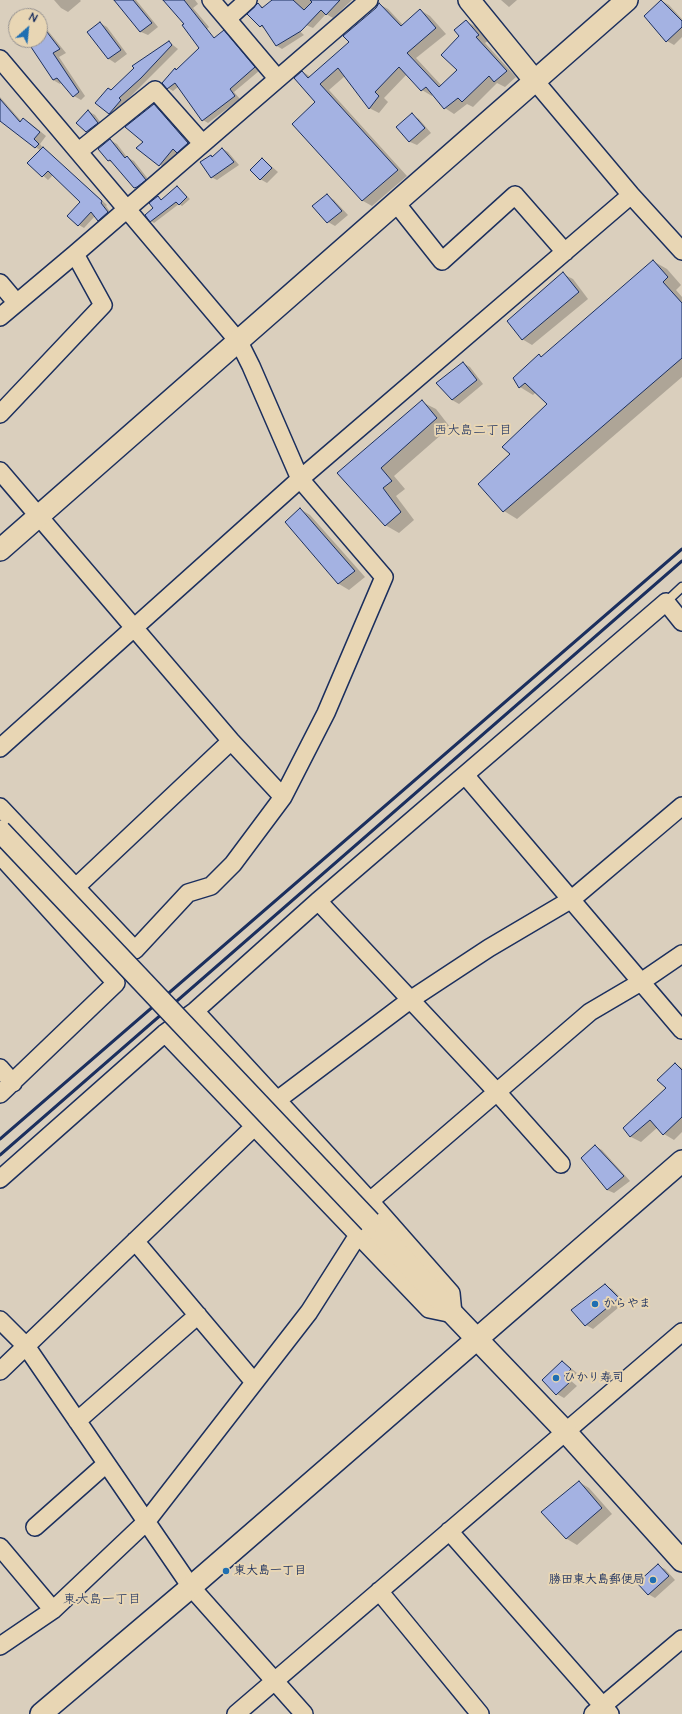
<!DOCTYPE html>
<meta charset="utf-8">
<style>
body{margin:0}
#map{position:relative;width:682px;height:1714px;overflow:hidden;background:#dacfbd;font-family:"Architects Daughter",sans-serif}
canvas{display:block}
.north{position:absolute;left:8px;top:8px;width:40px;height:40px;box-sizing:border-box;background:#e8d6b4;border:1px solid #969392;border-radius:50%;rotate:27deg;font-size:11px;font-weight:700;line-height:16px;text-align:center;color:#1b2f5e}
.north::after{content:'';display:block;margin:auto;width:14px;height:18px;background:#1f6fb2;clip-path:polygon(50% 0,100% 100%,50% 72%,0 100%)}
</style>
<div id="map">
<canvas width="682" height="1714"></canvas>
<div class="north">N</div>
</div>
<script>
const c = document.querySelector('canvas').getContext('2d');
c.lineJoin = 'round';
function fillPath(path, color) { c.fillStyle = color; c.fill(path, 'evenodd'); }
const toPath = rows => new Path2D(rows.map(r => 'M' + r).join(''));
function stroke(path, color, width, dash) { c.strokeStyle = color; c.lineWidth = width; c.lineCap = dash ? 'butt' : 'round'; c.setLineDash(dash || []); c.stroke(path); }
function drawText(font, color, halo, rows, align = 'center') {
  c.font = font + ' "Architects Daughter","Klee One",sans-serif'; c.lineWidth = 4; c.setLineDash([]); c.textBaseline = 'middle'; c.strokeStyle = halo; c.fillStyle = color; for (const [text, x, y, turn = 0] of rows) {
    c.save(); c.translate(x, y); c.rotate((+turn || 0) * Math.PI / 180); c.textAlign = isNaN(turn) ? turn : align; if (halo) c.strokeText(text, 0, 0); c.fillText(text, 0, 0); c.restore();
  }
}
fillPath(toPath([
 [54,0,80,0,81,1,68,12,61,8],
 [122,0,136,0,158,27,148,35,141,32,118,3],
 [165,0,195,0,198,4,193,8,209,27,198,39],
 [287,0,352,0,333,18,326,14,313,28,306,25],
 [501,0,517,0,509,7],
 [662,1,669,5,682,19,682,37,674,45,667,41,645,16],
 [258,4,263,7,273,7,304,35,282,49,277,46,265,29,260,26],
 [379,4,388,9,403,25,420,10,430,16,446,34,416,58,442,86,458,70,460,36,466,21,476,27,488,41,485,43,516,77,505,87,497,83,473,107,467,104,454,114,445,108,433,94,432,96,422,90,407,74,384,98,388,102,379,113,369,108,345,76,329,90,407,176,372,206,363,201,293,124,317,102,303,72,311,77,350,42],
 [27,9,33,13,36,16,19,16],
 [40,21,66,53,59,57,85,96,81,100,74,96,62,82,60,84,53,80,34,40,40,40],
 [100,23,107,27,127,54,115,63,109,59,89,32],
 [224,32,229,34,259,71,234,92,240,99,208,123,203,120,179,86,173,91,168,88,175,69,177,70],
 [169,42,178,49,125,102,127,104,116,116,109,113,111,91],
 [0,97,22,122,23,120,30,123,46,136,40,144,44,149,107,205,106,206,113,216,104,223,95,216,84,228,79,225,81,202,53,175,48,180,29,163,41,151,0,120],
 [154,105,160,109,194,147,184,156,179,153,166,169,138,148,145,142],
 [88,111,95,115,104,127,94,135,78,123],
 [412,115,419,119,431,133,417,145,410,142,398,127],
 [110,140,117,144,127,157,134,161,152,184,142,191,135,187,115,164,109,161],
 [223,149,228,152,239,165,217,180,211,177,211,156,213,157],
 [263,159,278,172,267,183,260,179],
 [177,187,190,199,182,206,179,204,154,223,151,221,158,197,162,201],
 [327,196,334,200,348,215,335,226,328,222],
 [653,261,667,269,681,285,676,290,682,297,682,377,517,519,504,511,512,454,549,404,536,392,533,395,520,387,540,356,542,357],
 [563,274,573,279,588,299,532,345,522,339],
 [463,363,470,367,483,384,459,404,452,400],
 [422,402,436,409,450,427,394,476,405,489,396,496,414,520,399,533,385,525,338,474],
 [300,509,310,515,365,577,349,590,339,584,286,522],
 [675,1064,682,1068,682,1132,674,1140,664,1134,658,1127,641,1142,631,1137,624,1128,667,1088],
 [595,1146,602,1150,630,1181,614,1193,607,1190],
 [605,1285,612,1289,625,1302,593,1329,586,1325],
 [563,1362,577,1373,570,1380,577,1386,564,1398,557,1394,544,1380],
 [579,1482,589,1488,612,1514,577,1545,567,1539,542,1512],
 [658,1566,665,1569,675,1580,655,1598,648,1594]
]), '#0003');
const building = toPath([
 [114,0,133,0,152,23,140,32,114,0],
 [163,0,184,0,214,38,224,30,255,67,230,89,235,96,202,121,175,83,167,89,162,83,175,68,176,70,199,48,182,25,184,24,163,0],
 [272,0,293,0,304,10,312,2,310,0,340,0,326,15,321,10,301,31,276,46,262,25,260,27,247,14,258,3,262,8,272,0],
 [661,0,682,21,682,27,666,42,644,16,661,0],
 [379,3,401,26,420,9,436,28,407,53,439,87,457,70,441,55,459,36,454,30,466,20,479,35,476,37,507,71,494,82,489,76,462,102,458,98,444,109,426,87,421,91,399,67,375,92,379,96,369,109,338,68,320,84,398,170,362,201,292,124,315,102,294,78,302,71,308,78,349,42,343,36,376,8,379,3],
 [100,22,121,50,108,59,87,32,100,22],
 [40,23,60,49,53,53,79,92,73,97,57,78,53,80,31,47,40,41,40,23],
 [169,41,172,45,141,78,119,98,121,100,109,114,95,103,108,88,111,90,134,68,132,66,169,41],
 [0,99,20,122,23,118,40,132,34,139,39,144,35,148,0,121,0,99],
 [154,104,188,143,177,153,173,149,159,166,136,148,143,142,125,127,154,104],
 [88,110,98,123,86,132,76,123,88,110],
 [412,113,425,128,409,142,396,127,412,113],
 [110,139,125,158,127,156,146,180,137,187,134,188,110,160,108,161,98,149,110,139],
 [43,147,102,201,101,203,108,212,98,221,91,212,78,226,67,216,80,202,48,171,42,177,27,163,43,147],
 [222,148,234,162,211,178,200,162,211,155,212,157,222,148],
 [262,158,272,168,260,180,250,170,262,158],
 [177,186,187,197,179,205,176,202,150,222,145,215,153,208,149,203,158,196,161,200,177,186],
 [327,194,342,211,327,223,312,206,327,194],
 [653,260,668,277,663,282,682,303,682,358,503,512,478,484,510,454,502,447,547,404,525,383,519,388,513,378,539,354,541,357,653,260],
 [563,272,579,292,522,340,507,321,563,272],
 [463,362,477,380,452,400,436,383,463,362],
 [422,400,437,418,381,468,392,481,383,488,401,512,385,526,337,473,422,400],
 [300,508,355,571,338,584,285,522,300,508],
 [675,1063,682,1070,682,1117,663,1135,650,1120,630,1137,623,1128,666,1088,657,1080,675,1063],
 [595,1145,624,1176,607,1190,581,1158,595,1145],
 [605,1284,619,1298,585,1326,571,1310,605,1284],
 [562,1361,571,1369,564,1376,571,1381,556,1395,542,1380,562,1361],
 [579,1481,602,1508,566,1539,541,1512,579,1481],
 [658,1564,669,1576,648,1595,637,1583,658,1564]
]);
fillPath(building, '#a4b2e2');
stroke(building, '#1b2f5e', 1);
const service = toPath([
 [666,602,682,587]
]);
const minor = toPath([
 [211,0,277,78],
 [227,19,248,0],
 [0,59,239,342,251,366,300,479,384,577,326,713,283,797,233,864,211,886,188,893,135,950,0,807],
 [535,81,631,195,682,251],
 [79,151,155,90,202,143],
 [396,203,442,261,515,195,565,252],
 [0,283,16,302],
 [0,317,75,254,369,0],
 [0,414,103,305,75,254],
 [0,471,231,741,283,797],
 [0,748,300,479,631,195],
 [465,775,682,1030],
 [0,855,116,983,0,1094],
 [75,888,231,741],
 [318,901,496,1091,561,1164],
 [165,1033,429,1309,453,1314,451,1293,370,1201,195,1011],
 [0,1068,13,1083],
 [276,1101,410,1000,489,948,572,899,682,806],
 [0,1179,165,1033,195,1011,318,901,666,602,682,622],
 [370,1201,590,1012,641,982,682,954],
 [135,1241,254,1382],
 [0,1320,26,1346,191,1587,304,1714],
 [0,1371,255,1126],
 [77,1421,198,1315],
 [35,1527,106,1464],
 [449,1531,610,1714],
 [0,1547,53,1610],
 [379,1591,480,1714],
 [0,1646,53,1610,146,1522,309,1312,358,1235],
 [236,1714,682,1332],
 [593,1714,682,1639]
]);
const tertiary = toPath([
 [469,0,535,81],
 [0,550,627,0],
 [370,1222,453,1314,565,1431,682,1561],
 [41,1714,191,1587,682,1161]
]);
stroke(service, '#1b2f5e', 11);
stroke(minor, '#1b2f5e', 20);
stroke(tertiary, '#1b2f5e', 24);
stroke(service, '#e8d6b4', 8);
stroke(minor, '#e8d6b4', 17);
stroke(tertiary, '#e8d6b4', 21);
stroke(toPath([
 [0,1139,682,549],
 [0,1155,682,561]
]), '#1b2f5e', 3);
const tertiaryBridge = toPath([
 [0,831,370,1222]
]);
stroke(tertiaryBridge, '#1b2f5e', 24, []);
stroke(tertiaryBridge, '#e8d6b4', 21);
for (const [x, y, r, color] of [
 [595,1304,4,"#1f6fb2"],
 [556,1378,4,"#1f6fb2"],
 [226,1571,4,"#1f6fb2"],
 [653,1580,4,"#1f6fb2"]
]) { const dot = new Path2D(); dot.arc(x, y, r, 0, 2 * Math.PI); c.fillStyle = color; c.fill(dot); stroke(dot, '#e8d6b4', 1.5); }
drawText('bold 12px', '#1b2f5e', '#e8d6b4', [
 ["からやま",603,1304],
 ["ひかり寿司",564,1378],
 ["東大島一丁目",234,1571],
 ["勝田東大島郵便局",645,1580,"right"]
], 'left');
drawText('13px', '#1b2f5e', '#e8d6b4', [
 ["西大島二丁目",473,431],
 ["東大島一丁目",102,1600]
]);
</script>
